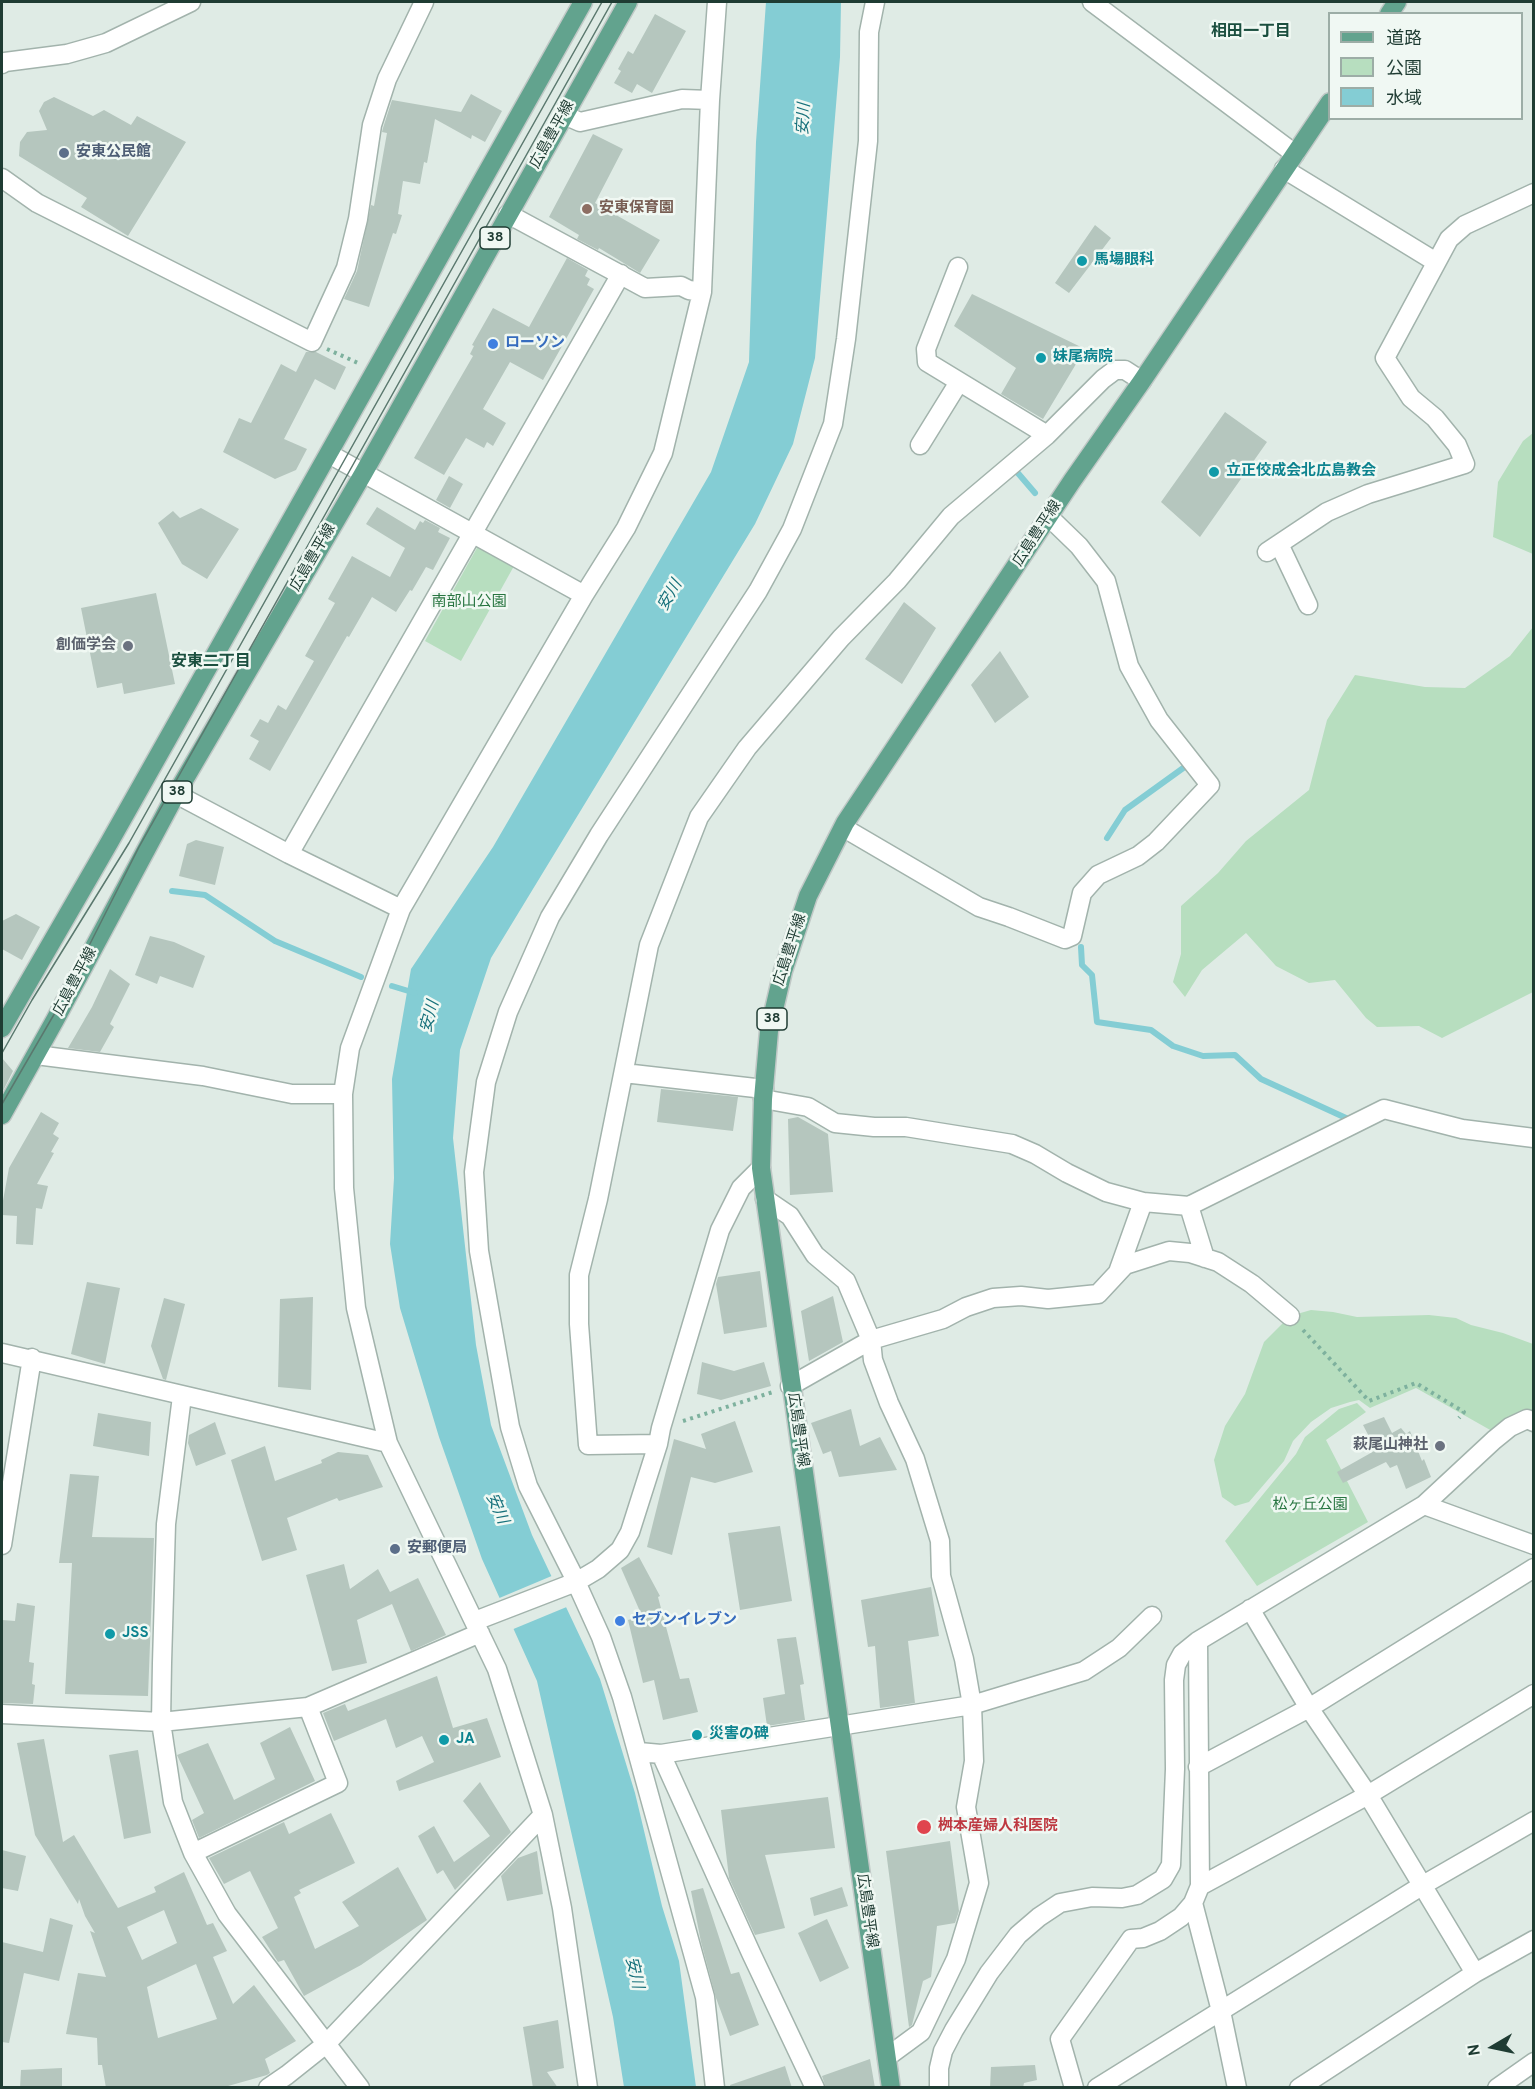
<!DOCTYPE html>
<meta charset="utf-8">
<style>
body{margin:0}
#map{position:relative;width:1535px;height:2089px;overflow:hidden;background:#dfebe5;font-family:Overpass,"Noto Sans JP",sans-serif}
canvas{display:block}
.frame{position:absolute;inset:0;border:3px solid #1f3c33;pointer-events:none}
.legend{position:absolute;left:1328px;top:12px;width:195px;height:108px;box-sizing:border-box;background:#f0f8f3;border:2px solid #9cada6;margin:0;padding:8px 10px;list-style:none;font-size:18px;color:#1f3c33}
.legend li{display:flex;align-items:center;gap:12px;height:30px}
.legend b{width:30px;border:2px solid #9cada6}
.north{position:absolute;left:1463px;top:2017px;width:60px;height:60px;-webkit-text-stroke:4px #f0f8f3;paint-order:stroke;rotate:261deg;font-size:16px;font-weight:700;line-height:24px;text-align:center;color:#1f3c33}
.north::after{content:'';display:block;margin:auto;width:21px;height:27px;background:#1f3c33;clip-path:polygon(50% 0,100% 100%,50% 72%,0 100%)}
</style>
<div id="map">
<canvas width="1535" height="2089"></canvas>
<div class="frame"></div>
<ul class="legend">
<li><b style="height:8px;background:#62a38e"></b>道路</li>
<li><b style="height:16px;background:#b7debf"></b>公園</li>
<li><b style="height:16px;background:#84cdd4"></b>水域</li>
</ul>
<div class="north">N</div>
</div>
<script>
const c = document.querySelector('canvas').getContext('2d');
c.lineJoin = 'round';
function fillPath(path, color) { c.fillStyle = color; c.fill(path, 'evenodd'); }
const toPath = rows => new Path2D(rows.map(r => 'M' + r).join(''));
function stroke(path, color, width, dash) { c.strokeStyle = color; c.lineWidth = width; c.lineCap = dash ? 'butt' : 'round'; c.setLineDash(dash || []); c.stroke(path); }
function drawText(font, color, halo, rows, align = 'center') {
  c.font = font + ' Overpass,"Noto Sans JP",sans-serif'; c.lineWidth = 5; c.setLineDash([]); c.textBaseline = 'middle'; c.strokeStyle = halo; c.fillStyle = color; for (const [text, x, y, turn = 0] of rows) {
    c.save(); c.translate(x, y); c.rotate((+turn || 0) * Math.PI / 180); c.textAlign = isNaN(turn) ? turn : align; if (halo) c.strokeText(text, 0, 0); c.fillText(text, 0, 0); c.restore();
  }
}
fillPath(toPath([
 [1533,433,1533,554,1493,537,1498,482,1523,441],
 [478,546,514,566,461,661,425,641],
 [1533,627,1533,992,1442,1038,1419,1026,1377,1027,1366,1018,1335,980,1309,983,1276,966,1246,933,1202,970,1185,997,1173,982,1181,954,1181,906,1218,873,1246,841,1309,790,1327,720,1355,675,1425,687,1465,688,1510,656],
 [1311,1310,1333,1312,1357,1317,1429,1315,1456,1318,1471,1325,1503,1333,1533,1344,1533,1419,1492,1431,1416,1388,1370,1408,1359,1400,1350,1402,1331,1408,1311,1422,1293,1441,1284,1461,1249,1502,1235,1506,1222,1497,1214,1460,1225,1426,1245,1394,1264,1342,1290,1316],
 [1357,1403,1366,1412,1326,1440,1368,1522,1257,1586,1225,1541,1296,1454,1305,1437,1339,1409]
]), '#b7debf');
fillPath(toPath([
 [766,2,841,2,840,57,815,358,793,444,755,524,491,958,460,1050,453,1138,476,1345,491,1425,532,1535,600,1679,635,1793,662,1906,679,1961,696,2087,624,2087,613,2017,537,1681,482,1559,439,1437,400,1308,390,1244,394,1178,392,1079,411,969,493,847,711,472,749,362,756,142]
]), '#84cdd4');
fillPath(toPath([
 [554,1575,569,1606,511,1630,497,1599]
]), '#dfebe5');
stroke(toPath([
 [1017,472,1035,493],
 [1107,838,1125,810,1186,766,1183,761],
 [172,891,205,895,275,941,361,977],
 [1081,947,1082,965,1092,975,1097,1022,1151,1030,1173,1046,1203,1056,1235,1055,1261,1079,1346,1118],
 [392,986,415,993]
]), '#84cdd4', 6);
fillPath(toPath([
 [655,14,686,31,652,93,637,84,632,93,614,83,621,71,618,69,628,51,633,54],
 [471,94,502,111,485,142,472,135,471,139,435,119,427,163,424,162,420,184,403,181,398,214,402,215,396,234,393,233,369,307,344,299,357,271,371,205,374,206,387,133,382,132,383,128,392,100,461,112],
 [54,97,93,116,104,110,131,125,137,116,186,142,128,236,81,207,87,198,19,156,20,142,27,132,47,130,39,111,44,102],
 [593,134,623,149,595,203,660,240,640,273,599,248,598,250,577,239,579,235,549,217],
 [1095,225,1111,238,1069,293,1055,283],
 [567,258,588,270,585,276,590,279,587,285,594,289,543,380,510,362,483,409,506,423,493,446,487,442,484,448,466,438,444,475,414,458,473,356,470,354,474,346,472,345,493,308,529,327],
 [972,294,1085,349,1043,419,1001,394,1016,368,954,326],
 [306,352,316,352,346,367,335,390,315,379,284,439,307,449,296,470,275,479,223,452,239,418,251,423,281,364,296,372],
 [1225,412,1267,442,1200,537,1161,502],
 [449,476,463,484,450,508,436,500],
 [377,507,415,530,420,521,423,523,425,520,440,528,438,532,450,538,433,570,426,567,412,591,410,590,396,612,372,597,349,637,347,636,270,771,249,759,259,741,250,736,260,719,268,723,278,705,286,710,314,661,305,656,335,603,328,599,352,556,390,577,405,548,366,524],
 [201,508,239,529,207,579,182,564,158,523,173,511,180,518],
 [156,593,175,684,124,694,122,683,97,688,81,608],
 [904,602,936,628,902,684,865,659],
 [1000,651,1029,697,995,723,971,685],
 [196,840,224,847,215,885,179,876,187,844],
 [16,914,40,927,22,960,2,949,2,921],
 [150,936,174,942,205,956,193,988,160,976,157,984,135,975],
 [110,969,130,984,110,1024,114,1027,100,1052,68,1048,92,1007],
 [2,1058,13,1071,2,1093],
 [661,1089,738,1097,733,1131,657,1122],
 [41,1112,59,1123,53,1134,59,1138,51,1152,54,1153,37,1184,48,1186,42,1209,36,1208,33,1245,16,1244,17,1216,2,1215,2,1206,9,1168],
 [798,1117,828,1134,833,1192,790,1195,788,1119],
 [760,1271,767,1327,724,1334,716,1284,718,1277],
 [87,1282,120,1288,105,1364,71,1354],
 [833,1296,843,1342,809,1361,801,1311],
 [313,1297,311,1390,278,1387,280,1299],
 [164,1298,185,1304,166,1380,163,1379,151,1346],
 [702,1362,734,1371,764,1362,771,1386,721,1400,697,1394],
 [851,1409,860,1446,880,1437,897,1470,839,1477,831,1451,823,1454,811,1423],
 [98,1413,151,1422,149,1456,93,1446],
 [1384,1417,1392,1433,1401,1428,1406,1434,1410,1431,1422,1461,1424,1459,1431,1477,1406,1489,1397,1465,1390,1468,1386,1462,1343,1483,1337,1472,1376,1450,1363,1425],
 [735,1421,753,1472,715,1483,691,1477,672,1555,647,1547,674,1439,706,1449,701,1434],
 [215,1422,226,1454,196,1466,188,1443,189,1435],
 [265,1446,275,1481,322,1463,321,1460,338,1452,368,1455,383,1487,339,1501,337,1498,287,1518,297,1550,262,1561,231,1460],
 [70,1474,99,1476,92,1537,154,1538,148,1696,65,1694,72,1563,59,1563],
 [780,1526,792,1601,740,1610,728,1533],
 [639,1557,660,1596,658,1597,680,1679,689,1678,698,1712,663,1720,654,1680,643,1683,628,1620,642,1616,621,1568],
 [344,1564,350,1589,378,1569,390,1592,418,1578,446,1635,411,1651,392,1604,357,1620,367,1663,332,1671,306,1575],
 [931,1587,939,1636,908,1641,915,1703,880,1708,875,1646,868,1647,861,1600],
 [17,1603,35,1606,29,1662,34,1663,32,1684,35,1685,33,1704,2,1703,2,1620,15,1621],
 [796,1637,804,1684,800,1685,805,1720,767,1726,763,1698,785,1694,777,1639],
 [437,1676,453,1728,487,1718,501,1757,399,1791,396,1781,434,1762,422,1736,396,1748,386,1719,334,1741,323,1713,345,1704,348,1711],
 [290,1727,315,1781,199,1838,192,1820,204,1813,177,1755,208,1743,234,1800,275,1779,260,1743],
 [44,1739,63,1842,74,1835,118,1908,156,1892,154,1887,184,1872,207,1925,213,1923,227,1951,213,1957,233,2004,254,1985,296,2041,265,2059,270,2073,267,2075,221,2088,106,2088,102,2065,98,2065,97,2038,66,2034,78,1973,106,1977,90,1931,95,1933,85,1916,79,1899,78,1904,35,1835,17,1743],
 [164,1910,177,1943,142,1960,127,1927],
 [196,1964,217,2019,158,2038,147,1987],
 [138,1750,151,1833,124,1839,109,1755],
 [480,1782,511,1832,455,1890,443,1870,437,1874,418,1836,434,1826,454,1862,490,1836,463,1801],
 [828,1797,835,1848,765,1855,785,1928,755,1935,729,1878,721,1810],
 [331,1813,355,1863,299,1890,301,1893,294,1897,315,1949,359,1926,342,1902,398,1867,427,1920,361,1965,304,1996,284,1960,278,1962,262,1937,278,1928,250,1871,224,1884,209,1858,284,1822,289,1834],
 [950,1841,959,1911,955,1923,937,1926,931,1977,923,1981,912,2025,909,2027,886,1851],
 [2,1850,26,1856,18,1891,2,1888],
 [537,1851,543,1894,507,1901,501,1876,518,1858],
 [842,1887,848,1906,814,1916,810,1898],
 [703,1888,731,1974,739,1972,759,2025,730,2036,716,1998,701,1942,691,1891],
 [50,1918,73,1925,59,1981,24,1973,9,2043,2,2042,2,1942,43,1952],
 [827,1919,849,1968,820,1982,798,1933],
 [558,2020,564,2068,547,2072,558,2088,533,2088,523,2027],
 [870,2059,875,2088,826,2088,822,2076],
 [1035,2065,1037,2080,1024,2083,1023,2088,990,2088,991,2067],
 [785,2066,792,2088,731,2088,730,2085],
 [62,2068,62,2088,20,2088,21,2070]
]), '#b5c6be');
const minor = toPath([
 [1092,2,1295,154],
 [2,64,5,62,67,54,106,43,191,2],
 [564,115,580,122,682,99,710,100],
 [1284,169,1436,262],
 [2,178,37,203,312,342,346,268,358,219,372,125,387,79,424,2],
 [508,214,645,288,681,286,689,290,702,292],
 [958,267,926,349,927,362,1047,435],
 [920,445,959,382],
 [329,454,584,595],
 [1279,544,1308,605],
 [1267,552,1327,512,1368,494,1465,464,1457,445,1435,418,1411,398,1385,358,1449,239,1465,225,1534,193],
 [176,794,289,854,401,909],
 [844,828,979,907,1009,917,1065,939,1072,936,1082,893,1098,875,1138,856,1156,842,1210,785,1159,720,1129,666,1106,581,1079,546,1049,517],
 [289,854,621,274],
 [36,1055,203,1076,292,1094,343,1094],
 [624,1073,764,1089],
 [763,1099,808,1107,835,1123,874,1127,906,1127,1012,1144,1035,1154,1067,1173,1106,1192,1143,1202,1189,1206,1384,1109,1462,1129,1534,1138],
 [765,1199,790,1216,815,1255,846,1281,871,1340,873,1360,889,1403,915,1459,940,1541,941,1576,964,1659,972,1705,974,1761,966,1807,979,1883,956,1959,921,2032,887,2057],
 [1189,1206,1205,1258],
 [1118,1272,1143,1202],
 [2,1353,388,1443],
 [790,1386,871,1340,943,1319,966,1307,993,1298,1021,1296,1048,1299,1098,1294,1125,1265,1169,1251,1190,1253,1218,1262,1252,1284,1290,1316],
 [182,1396,166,1524,162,1663,161,1722,173,1802,193,1853,227,1914,360,2088],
 [658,1444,588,1445,579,1324,579,1275,598,1199,649,945,699,817,747,748,841,638,897,581,951,516,1047,435,1103,379,1115,370,1125,370,1142,381],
 [1424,1505,1494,1440,1510,1427,1527,1419,1534,1422],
 [2,1545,32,1358],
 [1250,1609,1309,1708,1368,1795,1475,1973],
 [475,1621,576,1582,598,1569,620,1550,630,1532,658,1444,661,1428,720,1230,741,1188,761,1168],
 [2,1714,161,1722,308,1707,480,1633],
 [639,1752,661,1754,972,1705,1084,1671,1119,1648,1152,1616],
 [661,1754,751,1953,815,2088],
 [1198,1767,1309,1708,1534,1568],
 [193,1853,338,1783,308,1707],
 [1200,1886,1368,1795,1534,1694],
 [1193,1903,1221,2011,1237,2088],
 [268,2088,287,2075,326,2044,543,1815],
 [588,2088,562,1908,543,1815,497,1669,388,1443,356,1308,344,1188,343,1094,350,1048,401,909,584,595,626,528,663,453,702,292,710,100,717,2],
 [715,2088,705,1997,622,1697,601,1637,572,1573,528,1486,510,1427,479,1251,474,1172,486,1082,508,1012,550,917,599,835,758,591,792,529,833,424,846,339,868,141,869,32,875,2],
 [939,2088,939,2068,943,2051,954,2030,989,1973,1018,1935,1039,1917,1060,1903,1092,1897,1122,1898,1137,1895,1163,1879,1171,1865,1175,1769,1174,1680,1176,1665,1182,1654,1198,1641,1424,1505,1534,1545],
 [1074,2088,1060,2039,1131,1939,1143,1938,1160,1931,1181,1917,1193,1903,1200,1886,1198,1641],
 [1097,2088,1423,1885,1534,1821],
 [1299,2088,1475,1973,1534,1940],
 [1497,2088,1534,2062]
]);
const major = toPath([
 [1389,14,1397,2],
 [2,1028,109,843,583,2],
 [2,1115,55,1020,176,794,363,474,628,2],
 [891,2088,761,1168,763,1099,769,1031,783,971,808,896,845,823,1072,481,1142,381,1330,102]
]);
stroke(minor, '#a2b3ac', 21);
stroke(major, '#c0c8c6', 21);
stroke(toPath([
 [327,349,358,363],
 [1303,1330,1369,1401,1416,1383,1464,1412,1459,1418],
 [683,1421,773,1392]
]), '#7eb19e', 4, [3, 4.5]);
stroke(minor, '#fff', 18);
stroke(major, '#62a38e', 18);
stroke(toPath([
 [2,1053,32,1000,129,843,602,2],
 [2,1104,56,1011,139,847,612,2]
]), '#5a786e', 1.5);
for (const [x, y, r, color] of [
 [64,153,6,"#5c6f8a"],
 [587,209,6,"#8d6e63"],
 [1082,261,6,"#0f9aa8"],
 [493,344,6,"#3f7fe0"],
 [1041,358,6,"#0f9aa8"],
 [1214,472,6,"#0f9aa8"],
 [128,646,6,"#6b7280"],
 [1440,1446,6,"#6b7280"],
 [395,1549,6,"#5c6f8a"],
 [620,1621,6,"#3f7fe0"],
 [110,1634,6,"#0f9aa8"],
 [697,1735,6,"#0f9aa8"],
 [444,1740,6,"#0f9aa8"],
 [924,1827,8,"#e0444e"]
]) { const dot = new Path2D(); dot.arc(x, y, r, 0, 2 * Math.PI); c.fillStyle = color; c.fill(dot); stroke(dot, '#f0f8f3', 2); }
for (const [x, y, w] of [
 [495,238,30],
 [177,792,30],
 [772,1019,30]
]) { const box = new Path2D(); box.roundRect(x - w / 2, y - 11, w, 22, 4.5); c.fillStyle = '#f0f8f3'; c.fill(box); stroke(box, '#1f3c33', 1.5); }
drawText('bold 14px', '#1f3c33', null, [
 ["38",495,238],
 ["38",177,792],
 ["38",772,1019]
]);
drawText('15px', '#1f3c33', '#f0f8f3', [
 ["広島豊平線",553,135,-61],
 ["広島豊平線",1038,534,-57],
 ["広島豊平線",314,558,-60],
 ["広島豊平線",791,950,-72],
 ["広島豊平線",76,982,-62],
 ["広島豊平線",797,1430,82],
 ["広島豊平線",866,1911,82]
]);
drawText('bold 15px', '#4e5e75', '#f0f8f3', [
 ["安東公民館",76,153],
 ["安郵便局",407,1549]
], 'left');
drawText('bold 15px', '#785e54', '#f0f8f3', [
 ["安東保育園",599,209]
], 'left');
drawText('bold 15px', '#0d838f', '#f0f8f3', [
 ["馬場眼科",1094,261],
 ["妹尾病院",1053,358],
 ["立正佼成会北広島教会",1226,472],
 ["JSS",122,1634],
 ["災害の碑",709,1735],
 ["JA",456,1740]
], 'left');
drawText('bold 15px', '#366cbe', '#f0f8f3', [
 ["ローソン",505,344],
 ["セブンイレブン",632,1621]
], 'left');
drawText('15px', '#287541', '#f0f8f3', [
 ["南部山公園",469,603],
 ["松ヶ丘公園",1310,1506]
]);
drawText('bold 15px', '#5b616d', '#f0f8f3', [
 ["創価学会",116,646],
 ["萩尾山神社",1428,1446]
], 'right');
drawText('bold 15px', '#be3a42', '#f0f8f3', [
 ["桝本産婦人科医院",938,1827]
], 'left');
drawText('bold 16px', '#1b4f3f', '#f0f8f3', [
 ["相田一丁目",1251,33],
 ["安東二丁目",211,663]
]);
drawText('italic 16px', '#17717b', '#f0f8f3', [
 ["安川",805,119,-87],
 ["安川",671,596,-60],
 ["安川",431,1017,-75],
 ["安川",496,1509,66],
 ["安川",633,1973,77]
]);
</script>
